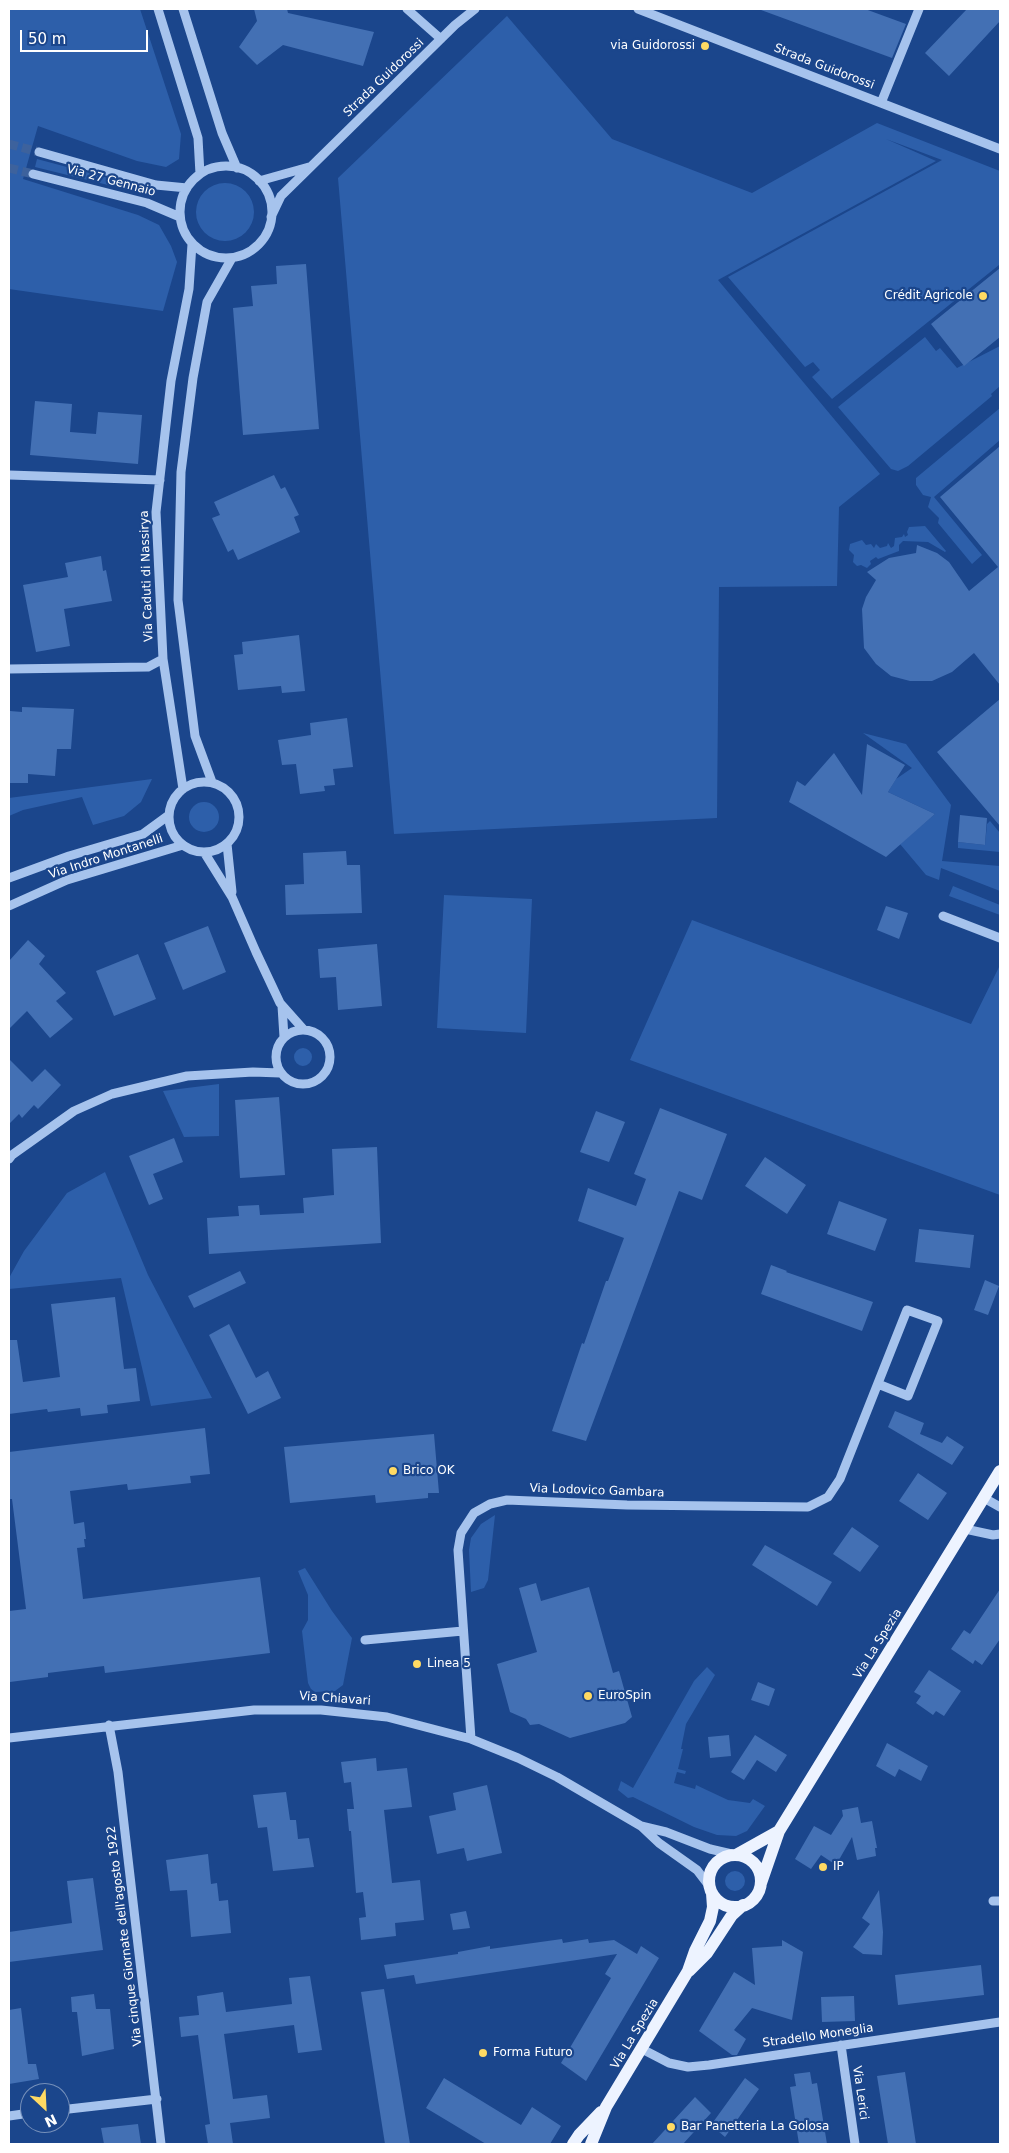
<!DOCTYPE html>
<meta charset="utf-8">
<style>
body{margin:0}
#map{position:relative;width:1009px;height:2153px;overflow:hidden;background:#1b468c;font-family:"DejaVu Sans",sans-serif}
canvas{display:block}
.frame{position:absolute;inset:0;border:10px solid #fff;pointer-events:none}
.north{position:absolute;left:20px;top:2083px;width:50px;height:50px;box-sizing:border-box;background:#1b468c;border:1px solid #7690ba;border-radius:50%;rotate:155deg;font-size:14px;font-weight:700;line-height:20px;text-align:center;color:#fff}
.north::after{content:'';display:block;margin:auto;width:18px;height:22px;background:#ffda63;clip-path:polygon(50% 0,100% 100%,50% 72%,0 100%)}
.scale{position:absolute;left:20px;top:30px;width:128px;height:22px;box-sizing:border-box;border:2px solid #fff;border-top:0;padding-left:6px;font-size:15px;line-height:18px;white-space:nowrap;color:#fff;-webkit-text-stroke:4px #1b468c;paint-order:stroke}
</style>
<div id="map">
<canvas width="1009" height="2153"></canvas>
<div class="frame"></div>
<div class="north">N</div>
<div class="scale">50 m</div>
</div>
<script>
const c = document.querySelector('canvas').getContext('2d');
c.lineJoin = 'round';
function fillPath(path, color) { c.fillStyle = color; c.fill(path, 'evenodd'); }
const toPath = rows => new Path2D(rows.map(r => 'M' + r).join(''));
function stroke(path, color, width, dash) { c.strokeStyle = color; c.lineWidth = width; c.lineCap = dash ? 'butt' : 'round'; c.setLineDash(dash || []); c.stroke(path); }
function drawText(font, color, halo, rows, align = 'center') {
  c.font = font + ' "DejaVu Sans",sans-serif'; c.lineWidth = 4.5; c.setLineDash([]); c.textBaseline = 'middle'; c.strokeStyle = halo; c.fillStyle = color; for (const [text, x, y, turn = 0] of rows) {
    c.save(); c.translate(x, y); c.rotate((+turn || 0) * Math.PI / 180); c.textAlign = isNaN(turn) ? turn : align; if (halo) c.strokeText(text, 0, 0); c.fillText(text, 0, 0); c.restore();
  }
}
fillPath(toPath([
 [9,9,140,9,181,134,179,159,166,167,137,161,38,126,23,179,138,215,159,225,171,246,177,262,163,311,9,289],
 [507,16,612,139,752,193,877,123,1000,171,999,265,832,399,812,377,820,370,813,362,805,367,728,277,942,160,886,139,936,161,718,280,880,474,839,507,837,586,719,587,717,818,394,834,338,178],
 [37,159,123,182,147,192,112,186,35,167],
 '196 212a29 29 0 1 1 58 0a29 29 0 1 1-58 0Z',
 [925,337,936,351,940,348,957,368,1000,346,1000,386,991,394,992,396,908,466,898,471,891,469,838,407],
 [1000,408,1000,440,934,497,982,555,972,564,938,523,939,518,928,507,931,497,923,495,916,485,916,478],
 [925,526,946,551,945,552,928,542,903,541,899,545,899,551,878,559,876,557,870,561,871,564,867,568,861,565,857,566,853,562,854,555,849,550,850,544,862,540,866,545,871,544,874,548,876,544,880,548,887,546,888,543,891,548,894,546,895,538,902,537,904,534,905,537,908,535,907,532,909,527],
 [863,733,906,744,951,805,942,861,1000,866,1000,891,941,868,939,880,926,875,900,844,935,814,888,792,896,779,912,768],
 [152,779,141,802,124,816,93,825,82,797,23,810,9,816,9,798],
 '189 817a15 15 0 1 1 30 0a15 15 0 1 1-30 0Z',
 [990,821,1000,833,1000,852,958,848,958,842,985,845,987,824],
 [953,886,1000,905,1000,915,949,896],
 [444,895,532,899,526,1033,437,1028],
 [692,920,971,1024,1000,965,1000,1195,630,1060],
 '294 1057a9 9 0 1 1 18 0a9 9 0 1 1-18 0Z',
 [219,1084,219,1136,184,1137,163,1091],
 [105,1172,148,1275,212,1398,151,1406,121,1278,9,1289,9,1278,24,1251,67,1193],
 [495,1515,488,1580,484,1588,471,1592,469,1550,471,1538,481,1524],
 [305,1568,332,1611,352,1638,343,1685,335,1691,315,1692,311,1689,308,1683,302,1631,308,1620,308,1595,298,1571],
 [707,1667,715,1675,686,1724,681,1749,683,1749,678,1769,686,1771,685,1774,677,1772,674,1783,695,1789,696,1785,728,1800,750,1803,753,1799,765,1806,747,1831,736,1836,717,1835,694,1827,633,1797,628,1798,618,1790,621,1781,633,1788,694,1681],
 '725 1881a10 10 0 1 1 20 0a10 10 0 1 1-20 0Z'
]), '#2d5faa');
fillPath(toPath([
 [254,9,287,9,288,13,374,32,363,66,283,45,257,65,239,47,257,21],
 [761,9,865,9,906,24,892,58,761,10],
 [967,9,1000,9,1000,21,949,76,925,53],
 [306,264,319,429,243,435,233,308,253,306,251,286,277,284,276,266],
 [1000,268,1000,337,964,366,931,324],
 [35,401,72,404,70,432,96,434,98,412,142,415,138,464,30,455],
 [1000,446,1000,685,974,653,952,672,932,681,910,681,891,676,876,664,864,648,862,609,866,597,876,580,867,572,889,558,916,553,917,545,937,553,949,562,969,591,998,567,940,497],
 [274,475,281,489,285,487,299,515,294,517,300,532,238,560,233,549,228,552,212,518,220,515,214,502],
 [101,556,103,571,106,570,112,601,64,609,70,646,36,652,23,585,68,577,65,563],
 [299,635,305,691,282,693,281,686,238,690,234,655,243,654,242,642],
 [1000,699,1000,826,937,752],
 [22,707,74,709,71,749,57,749,55,776,28,774,28,783,9,783,10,711,22,712],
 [347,718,353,767,333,769,335,785,324,786,325,791,300,794,296,764,282,765,278,740,311,735,310,723],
 [867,744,905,765,888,792,935,814,886,857,789,802,797,781,805,786,834,753,862,795],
 [960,815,987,818,985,845,958,842],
 [346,851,347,865,360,865,362,913,286,915,285,885,304,884,303,853],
 [886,906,908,913,899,939,877,930],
 [208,926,226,972,183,990,164,943],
 [28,940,45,956,39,964,66,993,56,1001,73,1019,50,1038,27,1011,9,1029,9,961],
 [377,944,382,1006,338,1010,336,977,320,978,318,949],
 [138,954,156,999,114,1016,96,971],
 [9,1059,32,1082,45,1069,61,1085,38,1109,34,1105,22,1118,19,1114,9,1124],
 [279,1097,285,1175,240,1178,235,1100],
 [660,1108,727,1134,702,1200,679,1191,586,1441,552,1431,582,1343,584,1344,606,1281,608,1281,624,1238,578,1221,588,1188,636,1206,646,1179,634,1174],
 [596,1111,625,1122,609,1162,580,1152],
 [174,1138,183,1162,153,1174,163,1199,149,1205,129,1156],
 [377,1147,381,1243,209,1254,207,1218,239,1216,238,1206,259,1205,260,1215,304,1213,303,1198,334,1195,332,1149],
 [765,1157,806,1185,787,1214,745,1186],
 [839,1201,887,1219,875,1251,827,1234],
 [919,1229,974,1235,970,1268,915,1262],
 [771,1265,787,1271,786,1272,873,1302,862,1331,761,1294],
 [240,1271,246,1283,194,1308,188,1296],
 [985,1280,999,1286,988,1315,974,1310],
 [115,1297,124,1369,136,1368,140,1401,107,1405,108,1413,81,1416,80,1408,48,1412,47,1409,9,1414,9,1340,17,1340,23,1382,60,1377,51,1304],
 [229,1324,256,1378,268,1371,281,1398,248,1414,209,1335],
 [895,1411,924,1423,920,1434,942,1443,947,1436,964,1447,952,1465,888,1427],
 [205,1428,210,1474,190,1476,191,1483,128,1490,127,1484,70,1491,74,1524,84,1522,86,1539,84,1539,85,1547,77,1548,83,1599,260,1577,270,1653,105,1673,104,1666,48,1673,48,1677,10,1682,9,1611,26,1609,12,1499,9,1499,9,1452],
 [434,1434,439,1493,428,1493,428,1498,376,1503,375,1495,290,1503,284,1447],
 [918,1473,947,1493,928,1520,899,1501],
 [852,1527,879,1546,860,1572,833,1554],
 [765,1545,832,1582,817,1606,752,1565],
 [536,1583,541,1601,589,1587,613,1673,619,1671,632,1717,625,1723,570,1738,539,1724,530,1725,526,1719,510,1712,497,1664,537,1652,519,1588],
 [1000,1589,1000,1639,982,1665,975,1660,973,1664,951,1649,964,1630,970,1634],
 [929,1670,961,1691,944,1716,936,1711,933,1715,916,1703,921,1696,914,1692],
 [758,1682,775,1689,769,1706,751,1700],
 [729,1735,731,1756,710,1758,708,1737],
 [755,1735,787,1755,776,1772,757,1760,744,1780,731,1772],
 [887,1743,928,1766,921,1781,899,1769,895,1777,876,1766],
 [376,1758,377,1771,407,1768,412,1807,384,1810,392,1883,420,1880,424,1920,395,1923,396,1936,361,1940,359,1918,366,1917,363,1892,356,1893,351,1831,349,1831,347,1809,354,1809,351,1782,344,1783,341,1762],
 [487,1785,502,1853,467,1861,464,1848,437,1854,429,1816,456,1810,453,1793],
 [286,1792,290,1820,296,1820,298,1839,309,1838,314,1867,273,1871,267,1827,258,1828,253,1795],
 [858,1807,861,1823,872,1821,877,1848,875,1848,876,1856,857,1860,852,1837,836,1865,821,1855,811,1869,795,1859,814,1826,831,1835,843,1816,842,1810],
 [208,1854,211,1884,217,1883,219,1901,228,1900,231,1933,191,1937,187,1890,170,1891,166,1860],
 [93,1878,103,1950,9,1962,9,1932,72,1923,67,1881],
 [879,1890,883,1932,882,1955,863,1954,853,1947,870,1924,862,1918],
 [466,1911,470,1928,453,1930,450,1914],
 [562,1939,563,1943,588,1939,589,1943,614,1940,637,1954,641,1946,659,1958,586,2081,561,2063,611,1978,605,1974,617,1954,416,1984,414,1975,387,1979,384,1965,458,1954,458,1952,490,1946,490,1949],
 [782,1940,803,1952,792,2020,752,2008,734,2030,746,2039,737,2055,732,2055,699,2031,734,1972,755,1985,752,1948,782,1946],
 [981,1965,984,1995,898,2005,895,1975],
 [310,1976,322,2050,298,2053,294,2025,224,2034,233,2099,267,2095,270,2118,230,2123,233,2144,208,2144,205,2125,210,2124,198,2035,181,2037,179,2017,199,2015,197,1996,223,1992,226,2012,292,2004,289,1978],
 [384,1989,399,2078,410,2144,385,2144,361,1992],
 [94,1994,96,2009,110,2009,114,2049,82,2056,77,2012,72,2012,71,1997],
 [854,1996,855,2021,822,2022,821,1997],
 [21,2008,28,2064,36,2064,39,2079,9,2084,9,2010],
 [810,2072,812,2084,817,2083,827,2144,799,2144,790,2087,796,2086,794,2074],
 [905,2072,916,2144,888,2144,877,2076],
 [444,2078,521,2125,532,2107,561,2126,550,2144,486,2144,426,2108],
 [745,2078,759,2089,725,2137,711,2125],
 [695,2097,711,2113,683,2144,652,2144],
 [138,2124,141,2144,104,2144,101,2128]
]), '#4370b4');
stroke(toPath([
 [9,144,39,152],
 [9,168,33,174]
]), '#3d629d', 9, [9, 4.5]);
stroke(toPath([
 [158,9,198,138,200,174],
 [183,9,222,133,237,168],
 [407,9,441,39],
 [638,9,1000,149],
 [881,103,919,9],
 [39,152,156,185,187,188],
 '180 212a46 46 0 1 1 92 0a46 46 0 1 1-92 0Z',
 [33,174,147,203,180,217],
 [259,181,309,167],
 [271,217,281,196,455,25,475,9],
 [9,475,160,480],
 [9,669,148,667,163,659],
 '169 817a35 35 0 1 1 70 0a35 35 0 1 1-70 0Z',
 [212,782,195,736,178,600,181,472,193,378,207,302,232,258],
 [183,789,163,659,156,512,171,381,189,289,192,244],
 [227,844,232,892],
 [204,852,232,897,256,952,280,1003,304,1030],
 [9,878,69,856,143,834,169,815],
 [9,906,67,880,183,845],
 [943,916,1000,938],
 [282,1006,284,1037],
 '276 1057a27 27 0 1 1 54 0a27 27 0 1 1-54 0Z',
 [9,1159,12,1155,74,1111,112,1094,187,1076,253,1072,280,1073],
 [984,1498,1000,1507],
 [965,1529,993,1535,1000,1534],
 [365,1640,463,1631],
 [109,1725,118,1772,161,2144],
 [9,1738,254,1710,321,1710,387,1717,471,1739,518,1758,557,1777,641,1826,659,1843,697,1870,710,1887],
 [471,1739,458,1550,461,1533,474,1513,490,1504,507,1500,627,1505,808,1507,828,1497,840,1479,907,1310,938,1321,908,1396,878,1384],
 [641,1826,666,1832,710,1849,736,1855],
 [993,1901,1000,1901],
 [841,2045,855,2144],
 [642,2049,669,2063,688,2067,709,2065,1000,2022],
 [60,2110,157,2099],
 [9,2116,30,2113]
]), '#a6c3ed', 9);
stroke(toPath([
 [736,1855,779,1831],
 '709 1881a26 26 0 1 1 52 0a26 26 0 1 1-52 0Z',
 [761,1883,779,1831,1000,1471],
 [689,1971,707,1953,732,1915,743,1905],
 [573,2144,579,2135,601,2112],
 [591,2144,606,2107,688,1971,695,1951,710,1921,713,1907,712,1893]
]), '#edf3ff', 12);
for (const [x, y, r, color] of [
 [705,46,5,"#ffda63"],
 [983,296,5,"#ffda63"],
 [393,1471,5,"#ffda63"],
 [417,1664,5,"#ffda63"],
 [588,1696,5,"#ffda63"],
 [823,1867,5,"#ffda63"],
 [483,2053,5,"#ffda63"],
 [671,2127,5,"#ffda63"]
]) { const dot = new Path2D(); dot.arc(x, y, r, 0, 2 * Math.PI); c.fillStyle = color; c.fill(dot); stroke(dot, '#1b468c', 2); }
drawText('12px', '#fff', '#1b468c', [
 ["via Guidorossi",695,46,"right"],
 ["Crédit Agricole",973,296,"right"],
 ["Brico OK",403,1471],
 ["Linea 5",427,1664],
 ["EuroSpin",598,1696],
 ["IP",833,1867],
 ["Forma Futuro",493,2053],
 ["Bar Panetteria La Golosa",681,2127]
], 'left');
drawText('12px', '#fff', '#1b468c', [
 ["Strada Guidorossi",824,67,21],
 ["Strada Guidorossi",384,78,-44],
 ["Via 27 Gennaio",111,181,15],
 ["Via Caduti di Nassirya",147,576,-92],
 ["Via Indro Montanelli",106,857,-18],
 ["Via Lodovico Gambara",597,1491,2],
 ["Via La Spezia",878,1644,-58],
 ["Via Chiavari",335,1699,4],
 ["Via cinque Giornate dell'agosto 1922",125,1936,-97],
 ["Via La Spezia",635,2034,-59],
 ["Stradello Moneglia",818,2036,-8],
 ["Via Lerici",860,2093,82]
]);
</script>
